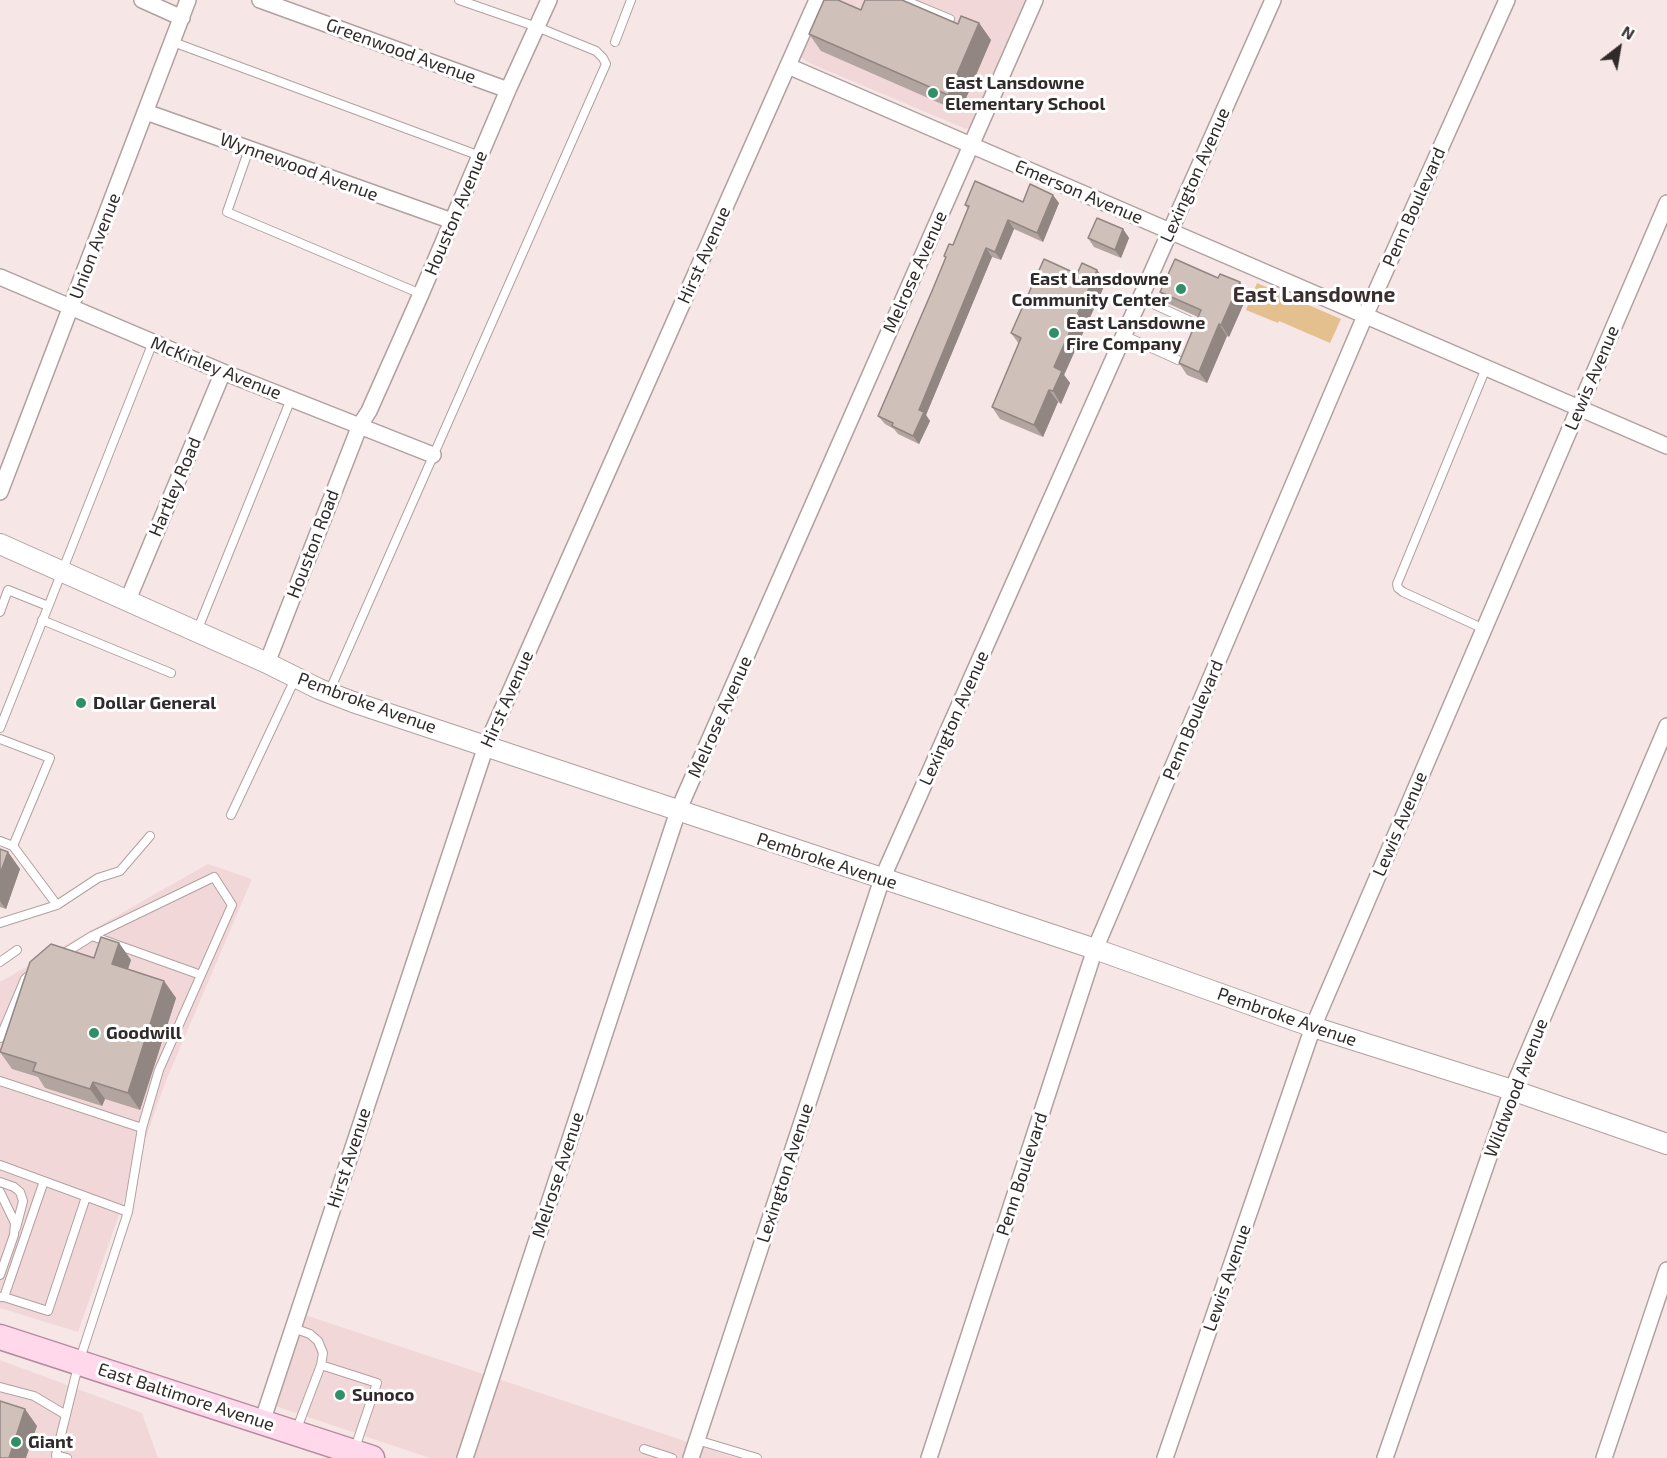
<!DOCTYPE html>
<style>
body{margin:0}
#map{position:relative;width:1667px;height:1458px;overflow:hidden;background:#f7e6e6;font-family:"Exo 2",sans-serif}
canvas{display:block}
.north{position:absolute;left:1589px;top:18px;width:60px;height:60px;-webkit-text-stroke:4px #fff;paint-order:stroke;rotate:31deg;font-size:16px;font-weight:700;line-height:24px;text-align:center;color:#312a2a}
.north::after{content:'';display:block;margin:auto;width:21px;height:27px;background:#312a2a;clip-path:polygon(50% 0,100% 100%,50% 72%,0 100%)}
</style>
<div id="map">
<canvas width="1667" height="1458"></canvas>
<div class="north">N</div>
</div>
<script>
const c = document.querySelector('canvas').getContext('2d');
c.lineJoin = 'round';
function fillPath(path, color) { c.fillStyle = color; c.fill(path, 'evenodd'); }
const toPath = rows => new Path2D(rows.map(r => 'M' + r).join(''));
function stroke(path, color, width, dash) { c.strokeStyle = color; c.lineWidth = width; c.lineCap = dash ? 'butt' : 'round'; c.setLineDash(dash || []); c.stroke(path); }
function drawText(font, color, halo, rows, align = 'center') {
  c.font = font + ' "Exo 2",sans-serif'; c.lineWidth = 6; c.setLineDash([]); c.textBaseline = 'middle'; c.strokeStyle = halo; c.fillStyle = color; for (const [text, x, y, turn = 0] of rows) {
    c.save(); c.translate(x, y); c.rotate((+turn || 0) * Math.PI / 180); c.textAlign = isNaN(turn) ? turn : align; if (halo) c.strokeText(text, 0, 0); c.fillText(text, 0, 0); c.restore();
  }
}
fillPath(toPath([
 [821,0,1028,0,971,127,966,129,809,63,802,58,799,53],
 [208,864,252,879,165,1083,78,1332,0,1308,0,982],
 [305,1315,736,1458,430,1458,275,1406],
 [0,1360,142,1413,158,1458,0,1458]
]), '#f2d7d8');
fillPath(toPath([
 [1257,283,1341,319,1330,343,1279,321,1278,323,1246,310]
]), '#e5c08f');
const service = toPath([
 [904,0,950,19],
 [173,42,480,156],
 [615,42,631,0],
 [249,149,227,212,421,294],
 [1140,298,1188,320],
 [1123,335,1178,360],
 [0,612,8,590,48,606],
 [42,620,171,673],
 [1484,629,1403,592,1398,588,1397,584,1486,368],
 [197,631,291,399],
 [329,692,606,64,603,58,596,51,537,27,459,0],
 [0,728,153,342],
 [0,739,50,758,13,846,0,841],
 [231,815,295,679],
 [57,905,98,878,120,871,150,836],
 [0,923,57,905,13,846],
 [92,936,201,975],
 [63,954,92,936,214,877,232,905,159,1070,142,1128],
 [0,962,17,950],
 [0,1038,25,979,27,977],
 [0,1081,142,1128,128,1212,79,1362,56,1455,67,1458],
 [0,1165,128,1212],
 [0,1182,14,1187,20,1192,23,1201,16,1228],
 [0,1192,15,1223,14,1235,0,1275],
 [1,1297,4,1297,44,1181],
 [4,1297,48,1311,86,1197],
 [293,1328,310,1334,318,1341,323,1353,321,1365],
 [0,1387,34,1396,66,1415],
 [296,1431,321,1365,377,1383,355,1448],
 [697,1440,757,1458],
 [644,1449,672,1458]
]);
const minor = toPath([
 [142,0,182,18],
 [260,0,508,90],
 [788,66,1667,446],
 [146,112,452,221],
 [0,277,223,372,433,455],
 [0,492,188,0],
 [127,602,223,372],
 [267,663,360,425,369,411,421,294,508,90,549,0],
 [262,1422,486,746,817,0],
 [465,1458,678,811,1035,0],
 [691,1458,882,879,1273,0],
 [929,1458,1095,949,1365,316,1507,0],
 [1165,1458,1313,1027,1667,203],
 [1385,1458,1512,1090,1667,726],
 [1604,1458,1667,1270]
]);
const tertiary = toPath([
 [0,544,267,663,319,689,353,702,1095,949,1313,1027,1512,1090,1667,1144]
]);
const primary = toPath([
 [0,1337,372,1458]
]);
stroke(service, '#b1a0a0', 10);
stroke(minor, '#b1a0a0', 18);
stroke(tertiary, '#b1a0a0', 22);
stroke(primary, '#b78aa0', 27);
stroke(service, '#fff', 8);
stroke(minor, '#fff', 15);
stroke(tertiary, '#fff', 20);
stroke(primary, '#ffd8ec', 24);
fillPath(toPath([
 [861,10,958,24,979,23,991,40,960,112,821,51,809,34],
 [1023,202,1059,203,1043,242,1014,229,1001,260,992,257,926,415,930,421,919,444,898,434,894,429,885,424,878,416,932,291,946,259,944,256,953,245,968,209,965,205],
 [1123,229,1129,238,1121,258,1094,247,1088,238],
 [1097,270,1106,282,1064,375,1070,383,1061,404,1058,402,1043,437,1000,419,992,407,1019,344,1011,333,1077,274],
 [1160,292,1248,294,1229,337,1227,336,1207,383,1187,375,1179,363,1198,317,1169,304],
 [0,849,8,852,20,869,6,909,0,907],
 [119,943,131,960,128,969,164,981,176,998,140,1110,105,1099,102,1106,45,1088,38,1077,12,1069,0,1052]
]), '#b2a5a0');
fillPath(toPath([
 [979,23,991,40,960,112,948,95],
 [1053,195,1059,203,1043,242,1037,233],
 [1008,220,1014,229,1001,260,995,252],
 [1123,229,1129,238,1121,258,1115,250],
 [986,248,992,257,926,415,930,421,919,444,913,436,919,410],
 [1097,270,1106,282,1064,375,1070,383,1061,404,1053,391,1054,367],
 [1240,282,1248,294,1229,337,1221,325],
 [1219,324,1227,336,1207,383,1199,372],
 [1049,390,1058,402,1043,437,1034,425],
 [8,852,20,869,6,909,0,901,0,874],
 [119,943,131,960,124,981,112,964],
 [164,981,176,998,140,1110,128,1093],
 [93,1082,105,1099,102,1106,90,1089],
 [25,1409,37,1426,26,1458,9,1458]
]), '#918682');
const building = toPath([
 [824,0,838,0,861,10,865,0,902,0,958,24,961,16,979,23,948,95,809,34,824,0],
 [975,181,1023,202,1030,184,1053,195,1037,233,1008,220,995,252,986,248,919,410,924,412,913,436,892,426,893,423,878,416,932,291,946,257,944,256,949,244,953,245,969,206,965,205,975,181],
 [1097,218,1123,229,1115,250,1088,238,1097,218],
 [1044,259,1077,274,1082,263,1097,270,1054,367,1062,371,1053,391,1049,390,1034,425,992,407,1021,338,1011,333,1044,259],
 [1175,259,1218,278,1220,274,1240,282,1221,325,1219,324,1199,372,1179,363,1201,310,1160,292,1175,259],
 [0,849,8,852,0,874,0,849],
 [101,937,119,943,112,964,164,981,128,1093,93,1082,90,1089,33,1071,36,1063,0,1052,30,962,51,944,94,958,101,937],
 [0,1401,25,1409,9,1458,0,1458,0,1401]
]);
fillPath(building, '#cfc0ba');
stroke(building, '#918682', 1.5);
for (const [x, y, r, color] of [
 [933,93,6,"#318f67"],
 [1181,289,6,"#318f67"],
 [1054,333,6,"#318f67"],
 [81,703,6,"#318f67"],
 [94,1033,6,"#318f67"],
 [340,1395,6,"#318f67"],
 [16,1442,6,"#318f67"]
]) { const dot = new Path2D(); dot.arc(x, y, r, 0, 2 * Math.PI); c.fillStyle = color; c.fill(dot); stroke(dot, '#fff', 2); }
drawText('18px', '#312a2a', '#fff', [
 ["Greenwood Avenue",401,51,20],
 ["Wynnewood Avenue",299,167,20],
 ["Lexington Avenue",1195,175,-66],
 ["Emerson Avenue",1079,192,23],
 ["Penn Boulevard",1414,207,-66],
 ["Houston Avenue",456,213,-67],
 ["Union Avenue",95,246,-69],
 ["Hirst Avenue",704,255,-66],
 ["Melrose Avenue",915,272,-66],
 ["McKinley Avenue",216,368,22],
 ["Lewis Avenue",1592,378,-67],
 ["Hartley Road",175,487,-67],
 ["Houston Road",313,544,-69],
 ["Hirst Avenue",507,699,-66],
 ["Pembroke Avenue",367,703,20],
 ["Melrose Avenue",720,717,-66],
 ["Lexington Avenue",954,718,-66],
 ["Penn Boulevard",1193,720,-67],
 ["Lewis Avenue",1400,824,-67],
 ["Pembroke Avenue",827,861,18],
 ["Pembroke Avenue",1287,1017,19],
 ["Wildwood Avenue",1516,1088,-69],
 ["Hirst Avenue",349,1158,-72],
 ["Lexington Avenue",785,1173,-72],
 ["Penn Boulevard",1022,1174,-72],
 ["Melrose Avenue",558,1175,-72],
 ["Lewis Avenue",1227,1278,-71],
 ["East Baltimore Avenue",186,1397,18]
]);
drawText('bold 18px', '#312a2a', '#fff', [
 ["East Lansdowne",945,83],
 ["Elementary School",945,104],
 ["East Lansdowne",1169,279,"right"],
 ["Community Center",1169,300,"right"],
 ["East Lansdowne",1066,323],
 ["Fire Company",1066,344],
 ["Dollar General",93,703],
 ["Goodwill",106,1033],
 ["Sunoco",352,1395],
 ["Giant",28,1442]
], 'left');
drawText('bold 21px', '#3b2e2f', '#fff', [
 ["East Lansdowne",1314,295]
]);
</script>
